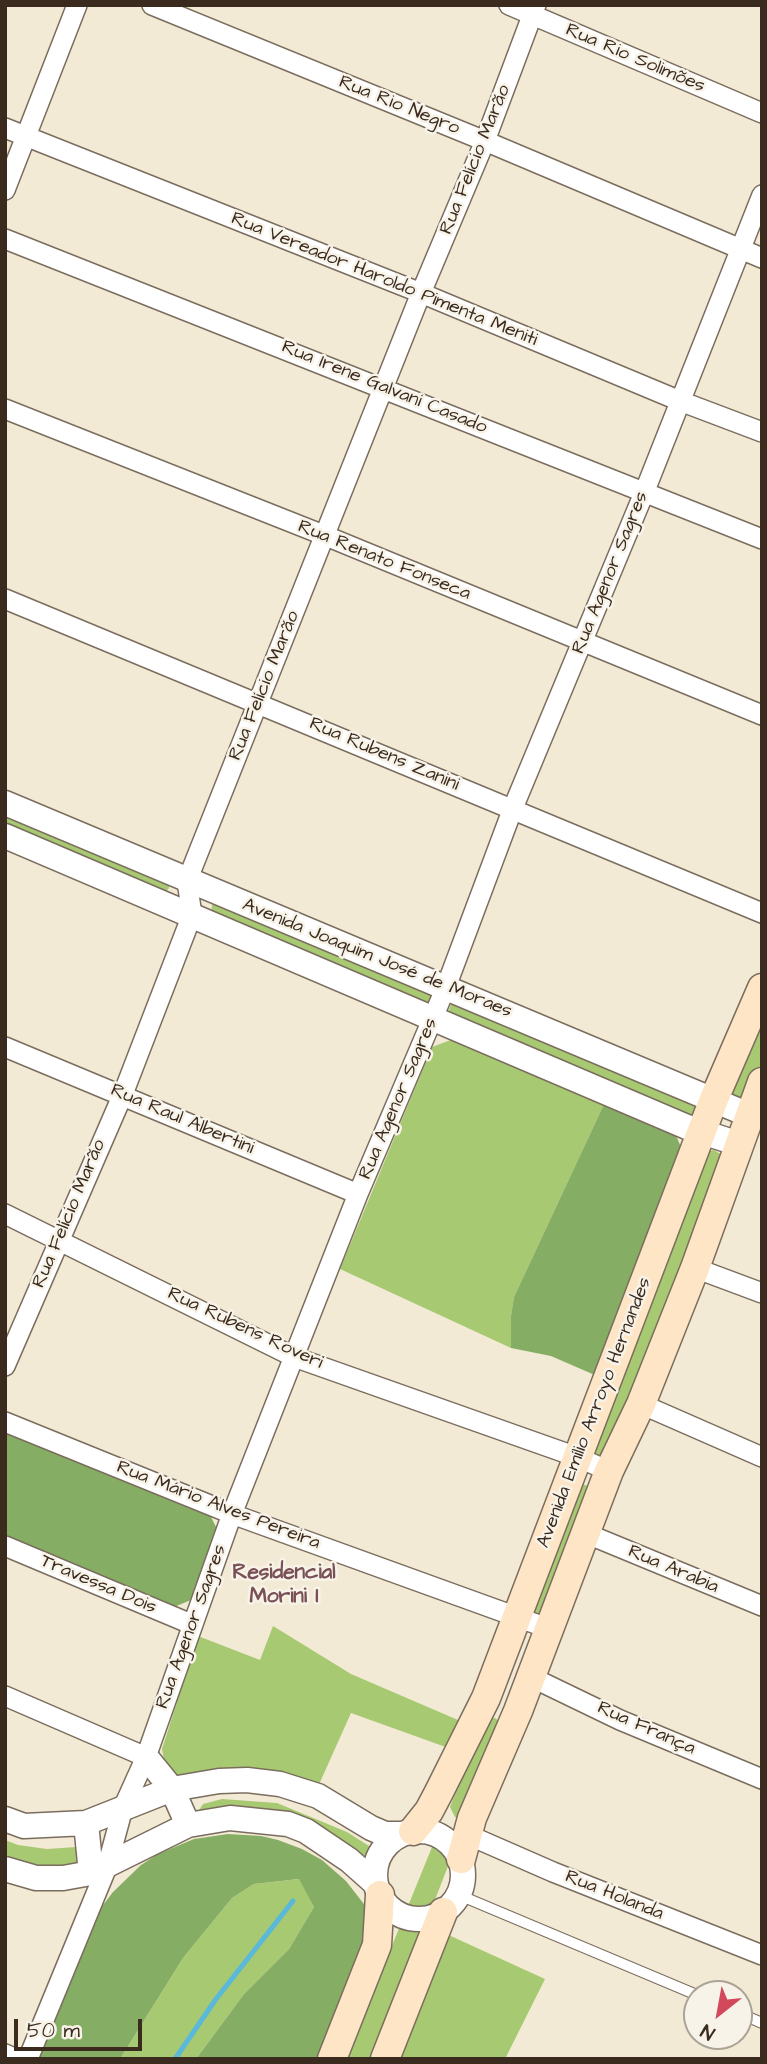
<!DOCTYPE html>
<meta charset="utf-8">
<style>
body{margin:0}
#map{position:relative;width:767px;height:2064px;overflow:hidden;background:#f3ead5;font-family:"Architects Daughter",sans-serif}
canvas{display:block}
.frame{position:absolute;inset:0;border:7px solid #3b2a1e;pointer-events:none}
.north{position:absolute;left:683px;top:1980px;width:70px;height:70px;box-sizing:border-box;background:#f7f3e8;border:2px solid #aca397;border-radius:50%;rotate:211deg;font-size:19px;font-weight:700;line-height:28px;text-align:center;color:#3b2a1e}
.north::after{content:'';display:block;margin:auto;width:24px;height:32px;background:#d1495b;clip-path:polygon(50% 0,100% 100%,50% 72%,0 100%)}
.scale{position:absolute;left:14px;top:2019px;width:128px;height:32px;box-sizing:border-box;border:4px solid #3b2a1e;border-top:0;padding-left:9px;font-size:21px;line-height:24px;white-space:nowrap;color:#3b2a1e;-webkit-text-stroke:5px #f7f3e8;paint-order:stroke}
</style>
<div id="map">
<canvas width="767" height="2064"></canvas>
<div class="frame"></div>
<div class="north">N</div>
<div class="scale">50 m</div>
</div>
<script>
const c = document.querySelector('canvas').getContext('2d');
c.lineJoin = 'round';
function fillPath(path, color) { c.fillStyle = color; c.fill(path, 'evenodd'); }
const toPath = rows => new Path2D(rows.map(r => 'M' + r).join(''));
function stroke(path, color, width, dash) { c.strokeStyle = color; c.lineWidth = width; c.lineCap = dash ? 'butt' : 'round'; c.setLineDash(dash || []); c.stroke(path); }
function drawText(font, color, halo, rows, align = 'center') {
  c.font = font + ' "Architects Daughter",sans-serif'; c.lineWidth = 5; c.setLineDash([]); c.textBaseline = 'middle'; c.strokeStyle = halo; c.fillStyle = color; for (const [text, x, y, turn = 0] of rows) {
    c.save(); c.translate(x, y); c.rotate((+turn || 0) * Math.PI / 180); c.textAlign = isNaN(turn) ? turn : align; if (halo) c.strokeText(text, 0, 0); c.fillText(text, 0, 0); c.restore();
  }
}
fillPath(toPath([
 [5,812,169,884,169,888,166,892,5,829],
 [216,903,435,992,429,1006,211,914,212,905],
 [455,1002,699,1105,693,1114,690,1115,448,1013,451,1004],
 [762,1008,762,1070,744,1100,735,1098,731,1090],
 [456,1038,605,1102,514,1297,511,1316,511,1348,340,1269,432,1047],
 [714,1150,722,1155,688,1266,602,1458,594,1455,591,1442,708,1151],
 [582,1484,591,1487,541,1616,533,1613],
 [273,1626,351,1674,465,1723,454,1750,351,1713,312,1800,280,1788,180,1784,164,1760,162,1749,198,1636,260,1660],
 [489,1718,495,1718,501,1723,460,1819,455,1817,450,1807,483,1724],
 [222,1799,277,1803,347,1832,369,1846,369,1852,360,1860,335,1842,203,1814,199,1810,203,1804],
 [5,1840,18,1845,47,1849,76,1847,80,1850,84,1862,62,1871,5,1863],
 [440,1842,449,1844,452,1856,373,2059,346,2059,432,1847],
 [300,1879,314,1907,289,1949,244,1994,196,2059,120,2059,183,1958,232,1898,254,1884],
 [442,1932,545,1979,505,2059,394,2059]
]), '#a7c972');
fillPath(toPath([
 [605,1102,674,1131,684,1154,597,1376,551,1356,511,1348,511,1316,514,1297],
 [5,1429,208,1511,217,1529,191,1600,174,1607,5,1537],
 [228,1834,261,1836,278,1840,302,1849,322,1860,346,1881,374,1917,329,2059,196,2059,244,1994,289,1949,314,1907,299,1879,254,1884,232,1898,183,1958,120,2059,38,2059,100,1909,113,1892,141,1865,158,1854,194,1839]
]), '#85ad64');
stroke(toPath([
 [175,2059,216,1999,293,1901]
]), '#5ab8d8', 5);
const service = toPath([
 [459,1895,697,1995],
 [739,2013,762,2023]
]);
const minor = toPath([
 [152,5,485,141,762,258],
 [509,5,762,113],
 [5,128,421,293,680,401,762,432],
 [5,190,77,5],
 [5,239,762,539],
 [5,409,326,536,762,715],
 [5,599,762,913],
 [5,1047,358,1194],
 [5,1214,294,1357,577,1457,609,1471],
 [695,1268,762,1293],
 [5,1366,123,1094,192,915,187,881,421,293,485,141,536,5],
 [641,1404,762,1457],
 [5,1422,232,1514,550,1629],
 [585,1533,762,1606],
 [5,1546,191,1624],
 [531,1677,620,1720,762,1779],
 [5,1696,146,1757],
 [466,1834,553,1872,762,1955],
 [5,2054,16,2059],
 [28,2059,107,1867,123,1808,146,1757,232,1514,358,1194,446,987,513,808,644,493,762,195]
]);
const tertiary = toPath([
 [5,803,749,1115],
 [5,836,687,1127,739,1144],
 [146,1757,172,1789,188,1825],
 [5,1819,24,1826,86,1823,172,1789,219,1781,247,1780,280,1784,318,1796,371,1828,385,1834,401,1834],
 [86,1823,91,1873],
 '375 1875a44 44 0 1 1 88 0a44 44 0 1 1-88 0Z',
 [5,1869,36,1878,63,1878,91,1873,188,1825,230,1818,288,1824,306,1831,349,1860,376,1884]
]);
const secondary = toPath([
 [413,1831,429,1811,439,1792,486,1698,714,1099,762,988],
 [461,1859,472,1818,518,1711,609,1471,641,1404,695,1268,762,1082],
 [332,2059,377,1945,380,1895],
 [385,2059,443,1912]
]);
stroke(service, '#7b6d5e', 12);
stroke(minor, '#7b6d5e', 22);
stroke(tertiary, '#7b6d5e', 27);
stroke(secondary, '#7b6d5e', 31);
stroke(service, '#fff', 10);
stroke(minor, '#fff', 19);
stroke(tertiary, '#fff', 24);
stroke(secondary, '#fde5c5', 28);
drawText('19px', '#3b2a1e', '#f7f3e8', [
 ["Rua Rio Solimões",635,59,23],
 ["Rua Rio Negro",399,106,22],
 ["Rua Felício Marão",476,160,-68],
 ["Rua Vereador Haroldo Pimenta Meniti",384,280,22],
 ["Rua Irene Galvani Casado",384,388,22],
 ["Rua Renato Fonseca",384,561,22],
 ["Rua Agenor Sagres",611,573,-68],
 ["Rua Felício Marão",265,686,-68],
 ["Rua Rubens Zanini",384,755,23],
 ["Avenida Joaquim José de Moraes",377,959,22],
 ["Rua Agenor Sagres",399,1099,-67],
 ["Rua Raul Albertini",182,1120,23],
 ["Rua Felício Marão",70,1214,-67],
 ["Rua Rubens Roveri",245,1329,25],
 ["Avenida Emílio Arroyo Hernandes",595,1413,-69],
 ["Rua Mário Alves Pereira",218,1506,21],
 ["Rua Arabia",673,1570,23],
 ["Travessa Dois",98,1585,23],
 ["Rua Agenor Sagres",192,1627,-70],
 ["Rua França",646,1729,24],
 ["Rua Holanda",614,1896,22]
]);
drawText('bold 21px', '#785055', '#f7f3e8', [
 ["Residencial",284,1574],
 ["Morini I",284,1598]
]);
</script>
